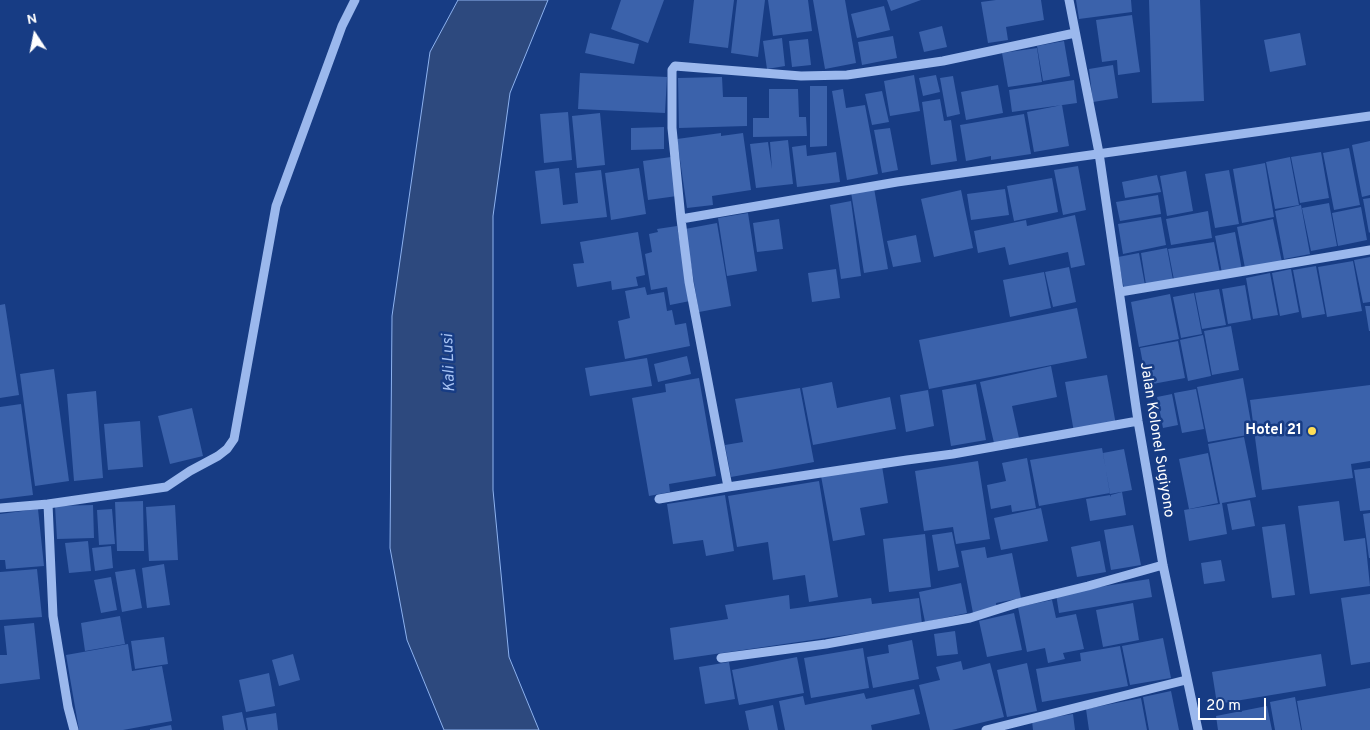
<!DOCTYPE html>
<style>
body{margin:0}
#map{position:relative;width:1370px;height:730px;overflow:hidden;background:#173c84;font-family:Overpass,sans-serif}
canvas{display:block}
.north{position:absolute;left:10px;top:10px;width:50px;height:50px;-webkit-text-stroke:4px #173c84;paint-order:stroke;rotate:349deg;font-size:14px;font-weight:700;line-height:20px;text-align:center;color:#fff}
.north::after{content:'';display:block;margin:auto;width:18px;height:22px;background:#fff;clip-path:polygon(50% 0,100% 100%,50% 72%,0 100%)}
.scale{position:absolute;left:1198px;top:698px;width:68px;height:22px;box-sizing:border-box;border:2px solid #fff;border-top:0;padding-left:6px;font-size:15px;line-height:18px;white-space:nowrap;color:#fff;-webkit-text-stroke:4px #173c84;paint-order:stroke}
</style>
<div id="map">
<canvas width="1370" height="730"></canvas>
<div class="north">N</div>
<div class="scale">20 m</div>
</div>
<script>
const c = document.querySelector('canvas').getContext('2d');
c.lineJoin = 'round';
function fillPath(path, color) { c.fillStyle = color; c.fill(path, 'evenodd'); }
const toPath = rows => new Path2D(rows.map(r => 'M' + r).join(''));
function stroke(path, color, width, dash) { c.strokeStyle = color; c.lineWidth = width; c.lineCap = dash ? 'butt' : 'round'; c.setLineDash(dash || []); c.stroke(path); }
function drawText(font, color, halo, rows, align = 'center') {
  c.font = font + ' Overpass,sans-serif'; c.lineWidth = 5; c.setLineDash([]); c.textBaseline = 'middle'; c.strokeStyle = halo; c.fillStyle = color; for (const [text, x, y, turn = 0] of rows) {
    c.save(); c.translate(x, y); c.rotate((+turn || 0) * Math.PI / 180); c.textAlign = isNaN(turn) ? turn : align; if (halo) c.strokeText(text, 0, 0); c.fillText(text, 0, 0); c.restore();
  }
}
const water = toPath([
 [458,0,548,0,510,93,493,216,493,490,509,657,539,730,444,730,407,640,390,548,392,316,430,52,458,0]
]);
fillPath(water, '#2d497e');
stroke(water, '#8db2ef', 1);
fillPath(toPath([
 [621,0,664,0,648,43,611,29],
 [694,0,734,0,728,48,689,43],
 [737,0,765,0,758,57,731,53],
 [768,0,808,0,812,31,773,36],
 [813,0,845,0,856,63,825,69],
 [887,0,921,0,891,11],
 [996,0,1041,0,1044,20,1006,27,1008,40,988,43,981,2],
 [1076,0,1131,0,1132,12,1079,19],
 [1149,0,1200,0,1204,101,1152,103],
 [884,6,890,30,857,38,851,14],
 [1132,15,1140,72,1118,75,1117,60,1102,62,1096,20],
 [942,26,947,47,924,52,919,32],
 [590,33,639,44,634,64,585,53],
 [1300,33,1306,65,1270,72,1264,40],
 [893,36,897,58,862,65,858,42],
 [782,38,785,66,767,69,763,41],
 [808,39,811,65,792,67,789,41],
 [1064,41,1070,76,1043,81,1037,46],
 [1037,48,1042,82,1008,87,1002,53],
 [1113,65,1118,98,1093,102,1089,69],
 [580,73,667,77,665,113,578,109],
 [914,75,920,111,890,116,884,81],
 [936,75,940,92,923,96,919,78],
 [953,76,960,114,947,117,940,78],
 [722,77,723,97,747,97,747,126,679,128,678,78],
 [1074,80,1077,103,1012,112,1009,90],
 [998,85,1003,113,966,120,961,92],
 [810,86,827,86,827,146,810,147],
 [769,89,798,89,799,117,806,117,807,136,753,137,753,118,769,118],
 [843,89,846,108,865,105,878,174,847,180,832,91],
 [882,91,889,122,872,125,865,94],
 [940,99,944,121,951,120,957,161,931,165,922,102],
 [1062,105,1069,146,1034,152,1027,112],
 [568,112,572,160,544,163,540,114],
 [600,113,605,165,577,168,572,116],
 [1024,114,1031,154,991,160,991,156,966,161,960,125],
 [664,127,664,149,631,150,631,128],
 [890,128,898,170,882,173,874,130],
 [721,133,721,136,743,133,751,190,712,196,713,205,687,208,677,139],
 [788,140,793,184,756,188,750,144,768,142,772,169,770,142],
 [1370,141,1370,195,1362,197,1352,145],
 [806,145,807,156,836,152,840,182,797,187,792,147],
 [1349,148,1360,205,1334,210,1323,153],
 [1321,152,1329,198,1300,203,1291,157],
 [671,157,677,196,648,200,643,161],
 [1290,157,1299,205,1275,209,1266,162],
 [1265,163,1274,217,1242,223,1233,169],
 [1078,166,1086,210,1063,215,1054,170],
 [559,168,563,205,578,203,575,173,601,170,607,217,541,224,535,171],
 [639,168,646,214,611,220,605,173],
 [1229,170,1239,224,1215,228,1205,174],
 [1186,171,1193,211,1167,216,1160,176],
 [1157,175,1161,192,1125,198,1122,182],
 [1052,178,1058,212,1014,221,1007,186],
 [874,188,888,269,864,273,851,192],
 [1005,189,1009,215,971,220,967,194],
 [961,190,973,248,934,257,921,199],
 [1158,195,1161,214,1120,221,1116,202],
 [1370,198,1370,232,1369,233,1363,199],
 [851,201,861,276,841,279,830,205],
 [1329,203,1337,246,1311,251,1302,208],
 [1301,205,1310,254,1284,259,1275,211],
 [1361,207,1367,240,1338,246,1332,213],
 [1208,211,1212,238,1171,245,1166,219],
 [748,213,757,271,727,276,718,218],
 [1075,215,1085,265,1071,268,1068,252,1009,265,1005,247,978,253,974,231,1026,220,1027,226],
 [1161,217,1166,245,1123,254,1118,224],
 [779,219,783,249,757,252,753,223],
 [1273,219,1282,262,1245,268,1237,227],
 [717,223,731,306,699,312,685,229],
 [677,226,690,301,670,305,667,287,651,290,645,254,652,252,649,234,658,232,657,229],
 [638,232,645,275,636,277,638,286,612,290,611,281,577,287,573,264,584,263,580,242],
 [1235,232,1242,270,1222,273,1215,236],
 [916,235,921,262,893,267,887,241],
 [1214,242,1220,273,1174,280,1168,249],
 [1167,248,1173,280,1146,285,1141,253],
 [1139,253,1145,285,1124,289,1118,257],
 [1370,257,1370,302,1363,303,1354,260],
 [1353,261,1362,311,1327,317,1318,267],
 [1316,266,1325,314,1302,318,1293,270],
 [1069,267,1076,302,1053,307,1045,272],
 [836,269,840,298,812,302,808,273],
 [1291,269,1299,312,1280,316,1272,273],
 [1044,272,1051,308,1010,317,1003,280],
 [1270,273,1278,315,1253,319,1246,278],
 [1245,285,1251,320,1228,324,1222,289],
 [645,287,647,295,664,292,667,311,672,310,675,325,686,323,690,346,625,359,618,321,630,318,625,291],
 [1219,289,1226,325,1202,329,1195,293],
 [1194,293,1202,334,1181,338,1173,297],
 [1170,294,1179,339,1139,347,1131,302],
 [5,304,19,395,0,398,0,305],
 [1365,306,1370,306,1370,331,1369,331],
 [1077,308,1087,358,929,389,919,340],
 [1231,326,1239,370,1212,375,1204,331],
 [1203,335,1211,376,1188,381,1180,340],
 [1178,341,1185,378,1147,385,1140,348],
 [687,356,691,374,658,382,654,364],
 [647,358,652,386,590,396,585,368],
 [1051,366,1057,397,1012,406,1019,438,994,443,980,382],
 [54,369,69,481,35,486,20,374],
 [1107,375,1116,425,1074,432,1065,382],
 [699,378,716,476,669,484,670,492,649,496,632,398,666,392,665,384],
 [1243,378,1253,434,1208,442,1197,387],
 [832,382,837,408,890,397,896,429,813,445,802,388],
 [976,384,986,440,951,446,942,390],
 [1370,385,1370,461,1351,464,1353,478,1262,490,1250,400],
 [800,388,814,462,731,477,725,445,743,442,735,399],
 [1196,389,1204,429,1182,433,1174,393],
 [928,390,934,426,906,432,900,395],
 [96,391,103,478,74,481,67,394],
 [1172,394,1178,425,1163,428,1157,397],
 [21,404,33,495,0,499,0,407],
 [192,408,203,456,170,464,158,416],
 [140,421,143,467,108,470,104,424],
 [1244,437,1256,497,1222,503,1227,534,1189,541,1184,510,1220,504,1208,444],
 [1102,448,1110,493,1039,506,1030,460],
 [1124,449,1132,490,1110,494,1103,453],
 [1208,453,1218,503,1189,509,1179,459],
 [1027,458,1036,508,1012,512,1011,505,991,509,987,485,1006,481,1002,463],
 [978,461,990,539,956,544,953,527,924,531,915,471],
 [882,466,888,503,860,508,865,535,833,541,821,476],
 [1370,468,1370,510,1360,511,1354,470],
 [819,481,838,597,809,602,805,575,773,580,768,542,737,547,728,496],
 [1122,492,1126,515,1090,521,1086,499,1110,495,1110,497,1111,495],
 [725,495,734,551,706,556,703,540,673,544,667,504],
 [1250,500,1255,526,1232,530,1227,504],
 [143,501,144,551,117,551,115,502],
 [1339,501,1344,541,1365,538,1370,586,1310,594,1298,506],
 [93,505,94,538,57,539,55,506],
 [175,505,178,560,149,561,146,507],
 [1041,508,1048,541,1001,550,994,518],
 [38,509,44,566,6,569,5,560,0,560,0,514],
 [112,509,115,544,99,545,97,510],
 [1370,513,1370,558,1369,558,1363,514],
 [1285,524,1295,595,1272,598,1262,527],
 [1133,525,1141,565,1111,570,1104,530],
 [952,532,959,567,938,571,932,535],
 [925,534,931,587,889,592,883,539],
 [88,541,91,571,69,573,65,543],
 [1100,541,1106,572,1077,577,1071,547],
 [111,546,113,568,95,571,92,548],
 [985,547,987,558,1012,553,1021,598,996,603,997,609,973,613,961,551],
 [1221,560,1225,581,1204,584,1201,563],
 [164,564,170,605,147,608,142,568],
 [37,569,42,617,0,620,0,572],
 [135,569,142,608,122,612,115,572],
 [111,577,117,610,101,613,94,580],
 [1149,579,1152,597,1059,613,1056,594],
 [961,583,967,613,925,622,919,592],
 [1370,594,1370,662,1351,665,1341,598],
 [789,595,790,609,871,598,872,604,919,598,922,624,674,660,670,628,728,619,725,605],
 [1052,600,1056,618,1076,614,1084,649,1063,653,1065,659,1048,663,1045,648,1027,652,1018,607],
 [1133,603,1139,640,1103,647,1096,610],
 [1014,613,1022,650,987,657,979,621],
 [120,616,125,644,85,651,81,623],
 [34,623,40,679,0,684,0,655,7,655,4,626],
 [955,631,958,654,937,656,934,634],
 [164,637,168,664,135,669,131,641],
 [1163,638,1171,678,1130,685,1122,646],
 [912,640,919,679,873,688,867,657,889,653,888,645],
 [128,644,132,671,162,666,172,721,123,730,79,730,66,655],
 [1120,646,1128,686,1042,702,1036,669,1081,661,1080,653],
 [863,648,869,688,811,698,804,658],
 [293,654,300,680,279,686,272,660],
 [1321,654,1326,686,1217,704,1212,672],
 [797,657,804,693,739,705,732,670],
 [961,661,963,670,990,663,1004,717,952,730,930,730,919,685,940,680,936,667],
 [729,662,735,699,705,704,699,667],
 [1027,663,1037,711,1007,717,997,670],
 [269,673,275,706,246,712,239,680],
 [1370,688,1370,730,1302,730,1297,701],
 [914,689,920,714,871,725,872,730,785,730,779,701,803,696,805,705,864,693,866,699],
 [1171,691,1179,730,1149,730,1143,697],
 [1295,697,1301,730,1275,730,1270,702],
 [1141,698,1147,730,1089,730,1086,709],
 [773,705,778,730,749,730,745,711],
 [1267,706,1272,730,1218,730,1216,716],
 [242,712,246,730,224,730,222,716],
 [276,713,278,730,248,730,246,718],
 [1073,714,1075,730,1033,730,1032,721],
 [171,725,172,730,150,730,150,729]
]), '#3b62ab');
stroke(toPath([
 [1069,0,1099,153,1138,421,1163,565,1198,730],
 [681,219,672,128,672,70,675,66,801,76,847,75,943,61,1075,33],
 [1120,292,1370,250],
 [1138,421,953,454,907,460,728,487,689,282,681,219,897,182,1370,116],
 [659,499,728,487],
 [48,504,166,487,190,471,218,456,227,449,234,439,276,206,342,26,355,0],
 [0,508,48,504,53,616,68,707,74,730],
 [721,658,826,644,970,618,1018,603,1088,586,1163,565],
 [986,730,1186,680]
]), '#9bb8ed', 9);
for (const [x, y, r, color] of [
 [1312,431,5,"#ffde57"]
]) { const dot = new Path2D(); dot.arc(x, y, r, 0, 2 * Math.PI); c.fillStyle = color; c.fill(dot); stroke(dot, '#173c84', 2); }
drawText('bold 15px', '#fff', '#173c84', [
 ["Hotel 21",1302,431]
], 'right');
drawText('15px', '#fff', '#173c84', [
 ["Jalan Kolonel Sugiyono",1156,440,81]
]);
drawText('italic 16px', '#a7c3f4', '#173c84', [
 ["Kali Lusi",450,363,-92]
]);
</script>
